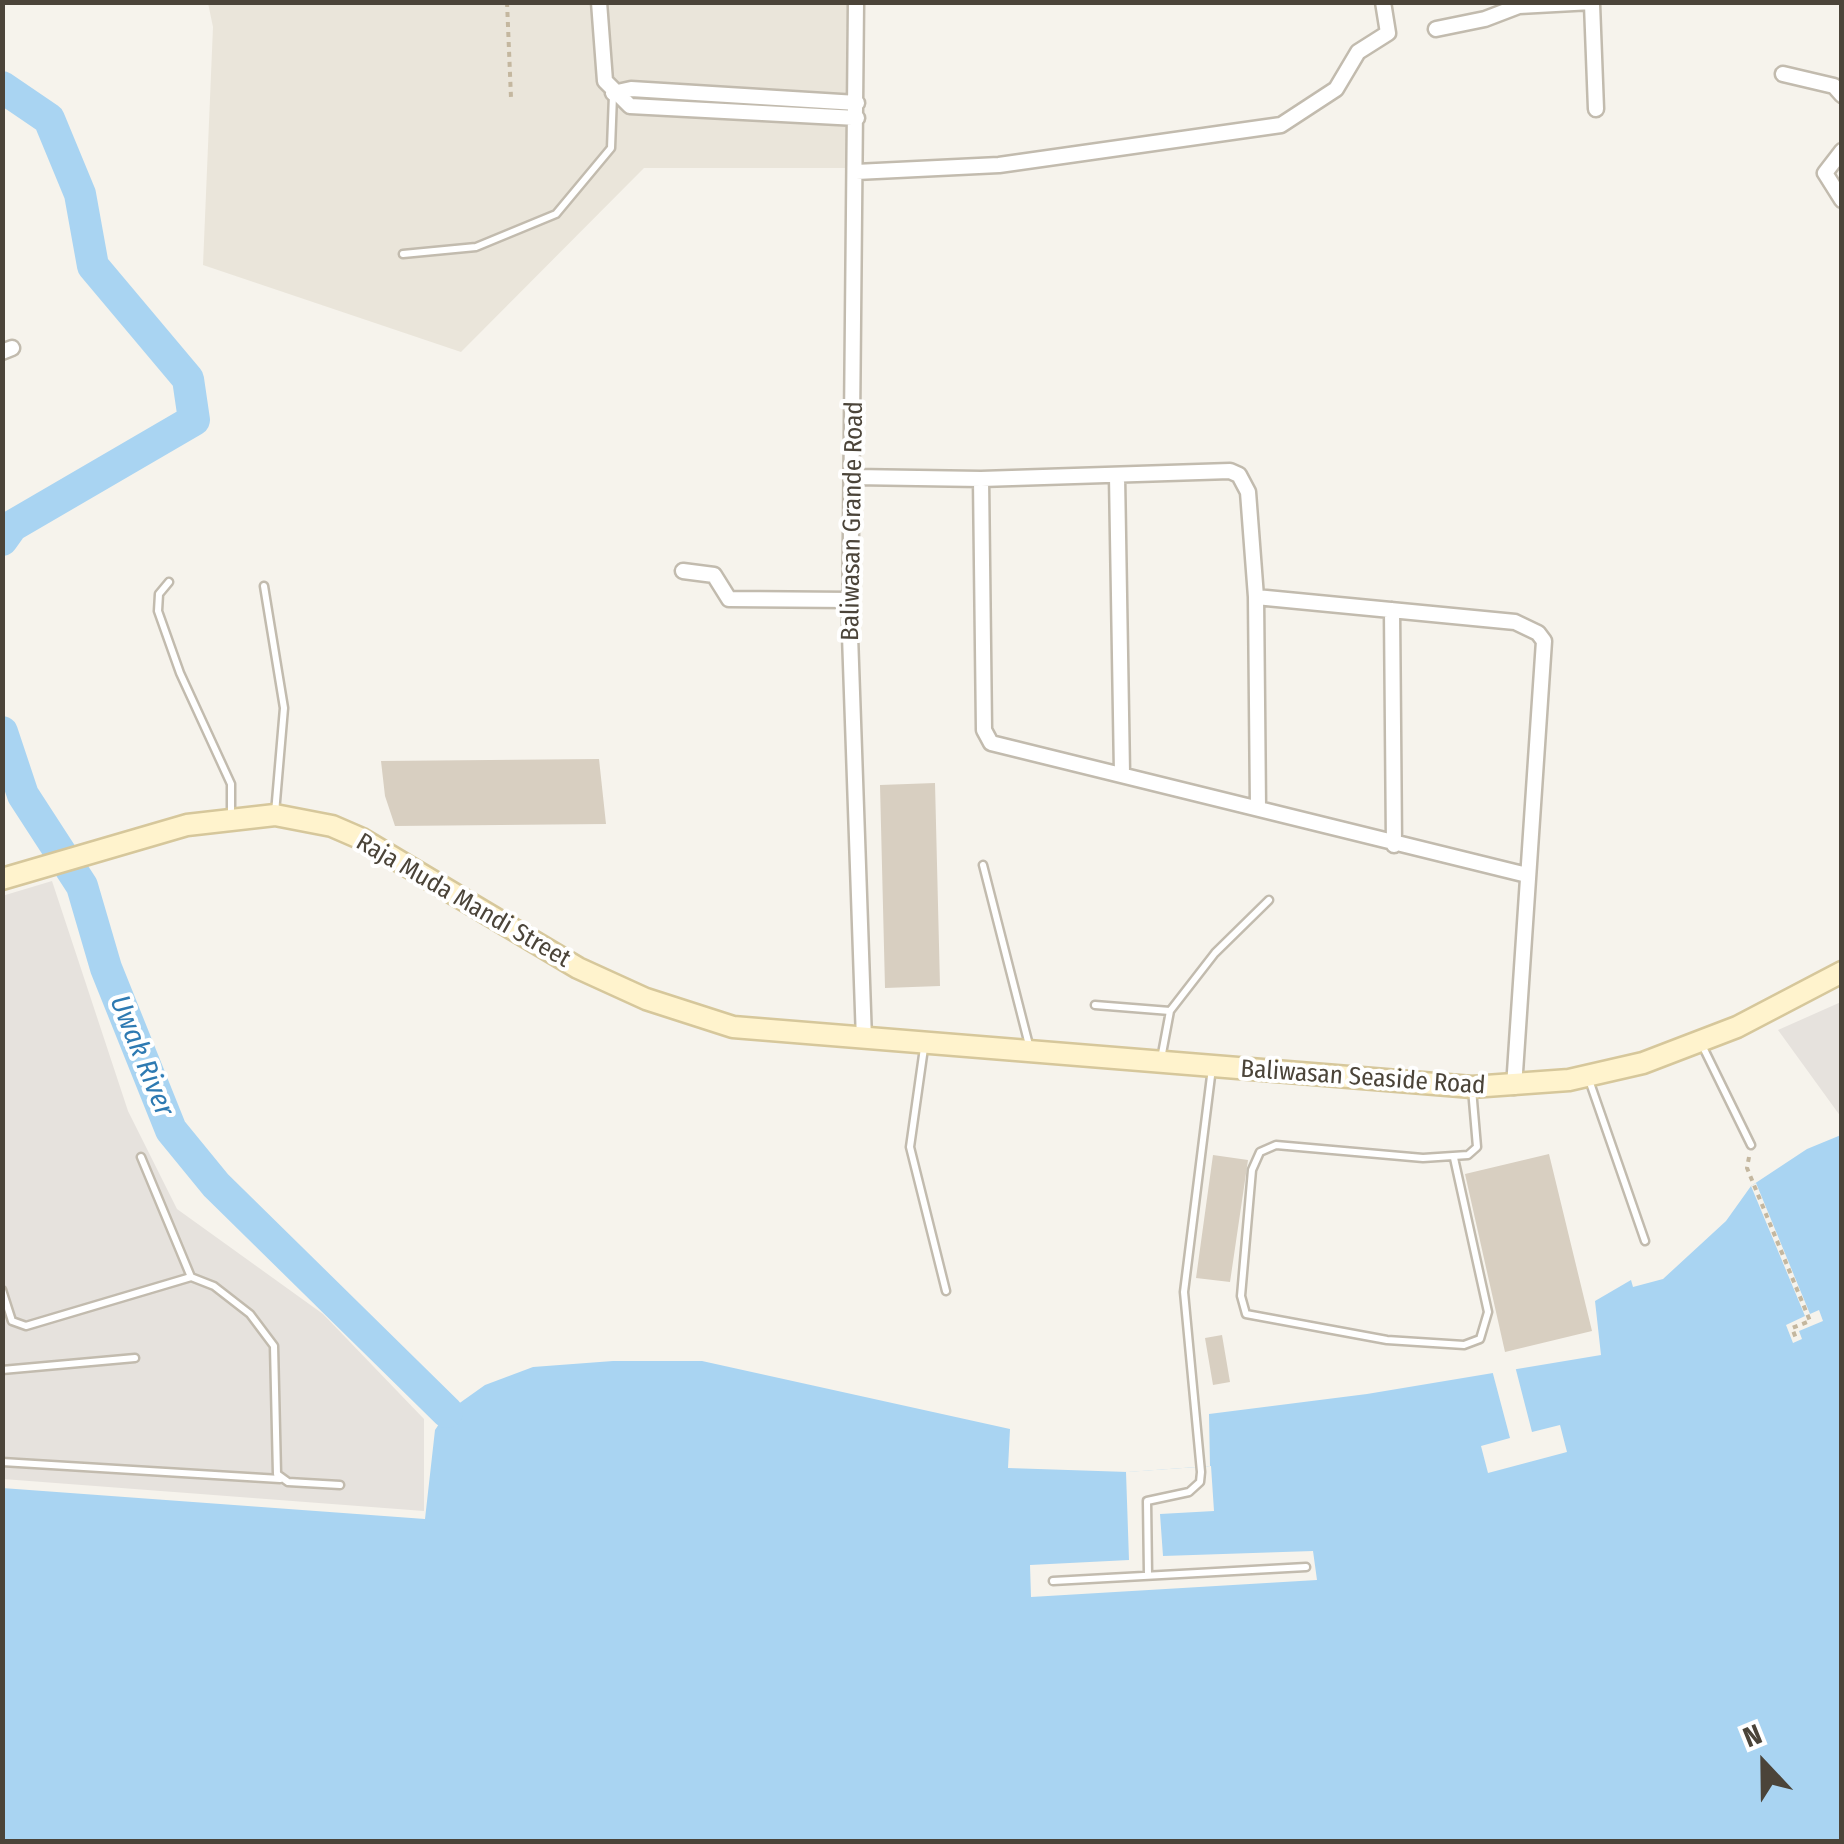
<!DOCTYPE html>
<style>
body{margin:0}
#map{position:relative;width:1844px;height:1844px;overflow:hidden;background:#f6f3ec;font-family:"Fira Sans Condensed",sans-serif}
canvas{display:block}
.frame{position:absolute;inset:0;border:5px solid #4b4439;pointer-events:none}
.north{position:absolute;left:1714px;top:1714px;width:100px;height:100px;-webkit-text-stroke:8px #fff;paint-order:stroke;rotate:338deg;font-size:28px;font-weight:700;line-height:40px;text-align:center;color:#4b4439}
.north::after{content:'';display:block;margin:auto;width:35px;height:45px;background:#4b4439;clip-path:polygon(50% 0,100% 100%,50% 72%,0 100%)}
</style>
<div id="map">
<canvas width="1844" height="1844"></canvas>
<div class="frame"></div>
<div class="north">N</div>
</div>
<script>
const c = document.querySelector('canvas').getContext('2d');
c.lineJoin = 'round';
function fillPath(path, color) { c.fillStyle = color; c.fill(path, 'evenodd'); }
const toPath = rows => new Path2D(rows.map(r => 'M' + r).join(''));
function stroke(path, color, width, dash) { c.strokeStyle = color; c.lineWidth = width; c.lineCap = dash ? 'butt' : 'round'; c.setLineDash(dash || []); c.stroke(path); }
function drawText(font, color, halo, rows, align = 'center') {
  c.font = font + ' "Fira Sans Condensed",sans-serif'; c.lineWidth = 8; c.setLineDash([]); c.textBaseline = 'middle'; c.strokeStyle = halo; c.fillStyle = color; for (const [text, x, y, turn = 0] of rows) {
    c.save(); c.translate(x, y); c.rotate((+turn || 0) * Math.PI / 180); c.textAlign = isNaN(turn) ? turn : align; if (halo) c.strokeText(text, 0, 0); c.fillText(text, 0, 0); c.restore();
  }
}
fillPath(toPath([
 [208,3,847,3,846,168,644,168,461,352,203,265,213,27]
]), '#eae5da');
fillPath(toPath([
 [52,881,128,1111,177,1209,323,1314,424,1419,424,1511,3,1479,2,896],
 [1841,1002,1841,1117,1778,1030]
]), '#e6e2dd');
fillPath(toPath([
 [1841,1135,1841,1841,3,1841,2,1488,425,1519,435,1430,447,1412,485,1385,533,1367,613,1361,702,1361,1010,1429,1008,1468,1128,1472,1210,1466,1209,1414,1367,1394,1601,1355,1595,1301,1631,1280,1633,1287,1663,1279,1726,1221,1751,1186,1807,1149]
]), '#a9d4f2');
fillPath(toPath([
 [1756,1183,1810,1314,1819,1310,1823,1321,1799,1331,1802,1339,1793,1343,1786,1325,1805,1316,1751,1186],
 [1515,1366,1532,1432,1560,1425,1567,1452,1488,1473,1481,1446,1510,1438,1492,1370],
 [1211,1466,1214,1511,1160,1514,1163,1556,1313,1551,1317,1580,1031,1597,1030,1565,1129,1560,1126,1472]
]), '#f6f3ec');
stroke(toPath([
 [2,87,49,119,80,194,93,266,188,379,194,420,12,526,2,540],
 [2,732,23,795,82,886,106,968,171,1130,216,1185,447,1412]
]), '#a9d4f2', 32);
fillPath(toPath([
 [599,759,606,824,395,826,385,796,381,761],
 [935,783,940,986,885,988,880,785],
 [1549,1154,1592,1331,1505,1352,1465,1174],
 [1213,1155,1248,1160,1230,1282,1196,1278],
 [1222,1335,1230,1382,1213,1385,1205,1338]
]), '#d8cfc1');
const lane = toPath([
 [403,254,476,247,556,214,611,148,613,95],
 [169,582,159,594,158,611,180,673,231,784,231,816],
 [264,586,284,708,275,813],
 [983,865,1029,1045],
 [1095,1005,1170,1011],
 [1701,1043,1751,1145],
 [924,1048,910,1147,946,1291],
 [1161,1059,1170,1011,1215,953,1269,900],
 [1588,1077,1645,1241],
 [141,1157,191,1277],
 [1454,1158,1488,1312,1480,1339,1464,1345,1387,1340,1246,1314,1241,1296,1252,1170,1260,1152,1276,1145,1423,1158,1468,1155,1477,1147,1472,1089],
 [2,1290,12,1321,26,1326,191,1277,214,1286,250,1314,274,1346,277,1474,288,1482,340,1485],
 [2,1370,135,1358],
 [2,1462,280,1479],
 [1148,1574,1147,1501,1189,1492,1200,1482,1201,1472,1184,1292,1212,1068],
 [1053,1581,1306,1567]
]);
const street = toPath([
 [599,2,605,81,630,106,857,118],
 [856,2,850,635,864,1040],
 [1592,4,1596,109],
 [1436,29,1485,19,1519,6,1592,2],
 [1783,74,1834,86,1842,95],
 [613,93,631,89,857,103],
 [1842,151,1825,173,1842,200],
 [856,172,999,165,1281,125,1336,89,1358,52,1388,33,1383,2],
 [2,352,12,348],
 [1117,476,1122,773],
 [854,477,981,479,1230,471,1239,475,1248,492,1256,597,1258,808],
 [981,479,984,730,991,743,1527,875],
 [683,571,714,575,729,599,851,600],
 [1256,597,1515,622,1538,633,1544,641,1514,1087],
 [1392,610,1394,845]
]);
const secondary = toPath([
 [2,879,187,825,275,815,332,826,362,839,578,968,646,999,733,1027,1472,1087,1569,1080,1643,1063,1737,1027,1842,972]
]);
stroke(lane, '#c2bbae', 11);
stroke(street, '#c2bbae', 19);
stroke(secondary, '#d6c79b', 25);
stroke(toPath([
 [507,2,511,98],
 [1749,1157,1747,1168,1810,1321,1792,1328,1797,1341]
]), '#c4b79f', 4, [5, 5]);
stroke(lane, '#fff', 6);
stroke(street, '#fff', 14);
stroke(secondary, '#fff3cd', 20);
drawText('25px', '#4b4439', '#fff', [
 ["Baliwasan Grande Road",853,521,-89],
 ["Raja Muda Mandi Street",463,901,30],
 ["Baliwasan Seaside Road",1363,1078,4]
]);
drawText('italic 28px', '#2e7ab2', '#fff', [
 ["Uwak River",141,1056,68]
]);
</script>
